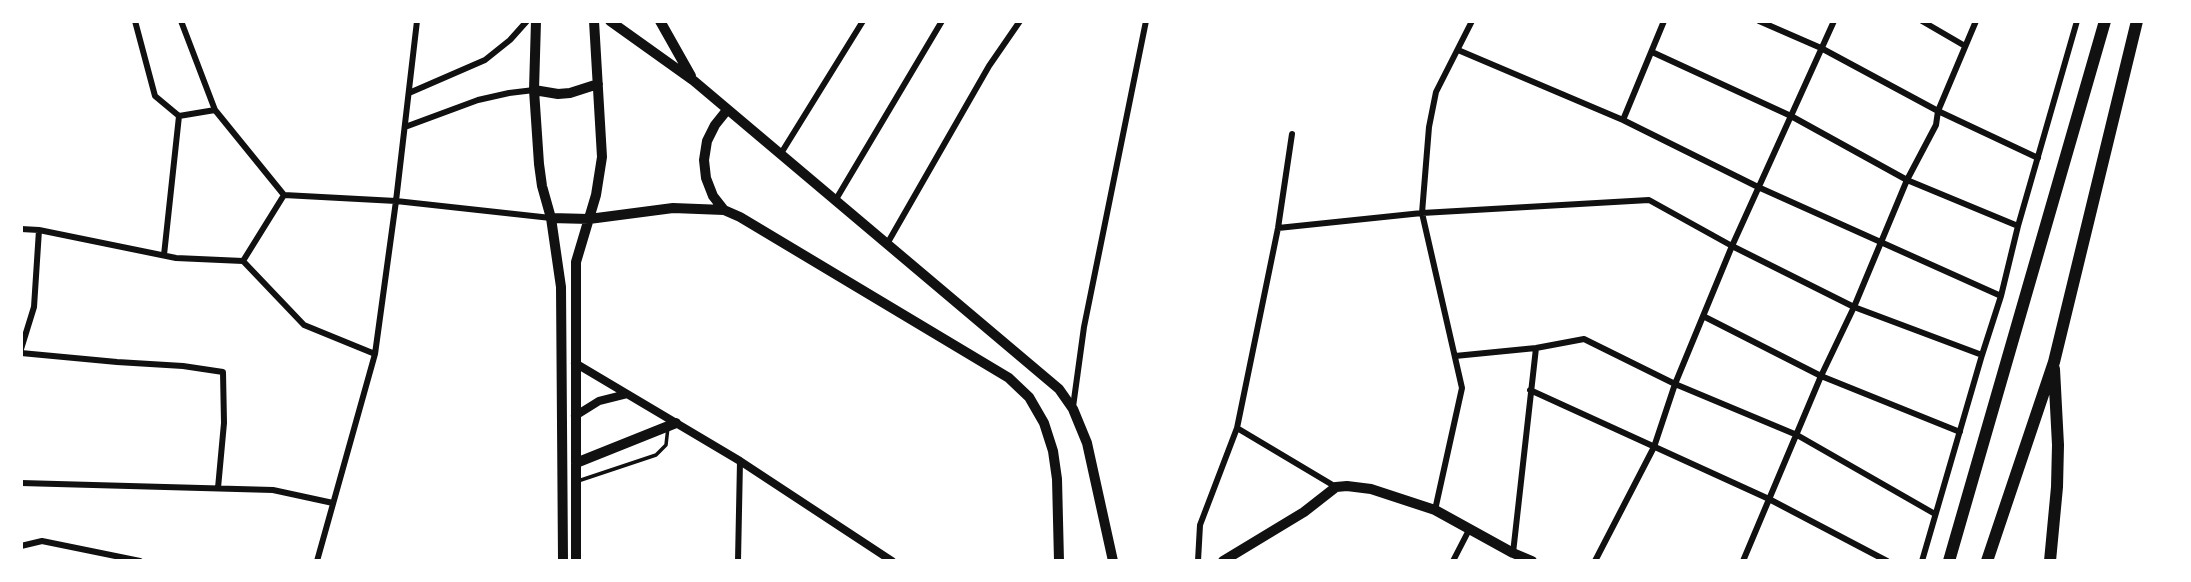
<!DOCTYPE html>
<style>
body{margin:0}
#map{position:relative;width:2191px;height:582px;overflow:hidden;background:#fff;font-family:Figtree,sans-serif}
canvas{display:block}
.frame{position:absolute;inset:0;border:23px solid #fff;pointer-events:none}
</style>
<div id="map">
<canvas width="2191" height="582"></canvas>
<div class="frame"></div>
</div>
<script>
const c = document.querySelector('canvas').getContext('2d');
c.lineJoin = 'round';
const toPath = rows => new Path2D(rows.map(r => 'M' + r).join(''));
function stroke(path, color, width, dash) { c.strokeStyle = color; c.lineWidth = width; c.lineCap = dash ? 'butt' : 'round'; c.setLineDash(dash || []); c.stroke(path); }
stroke(toPath([
 [578,481,656,455,666,445,668,427]
]), '#111', 3.5);
stroke(toPath([
 [135,21,155,96,179,116,215,110],
 [181,21,215,110,284,195,396,201,551,218],
 [1759,21,1821,48,1938,111,2038,158],
 [1922,21,1965,46],
 [1458,50,1623,120,1758,187,2001,296],
 [1652,52,1791,116,1907,180,2018,226],
 [409,93,485,60,510,40,527,21],
 [1623,120,1664,21],
 [405,127,478,100,509,93,534,90],
 [780,155,863,21],
 [284,195,243,261,304,325,375,354],
 [835,201,942,21],
 [1278,228,1422,213,1649,200,1732,246,1854,307,1982,355],
 [21,229,39,230,176,258,243,261],
 [887,244,989,66,1020,21],
 [164,255,179,116],
 [1703,316,1821,376,1960,432],
 [21,349,34,307,39,230],
 [21,353,117,362,183,366,223,372,224,423,218,488],
 [1455,356,1536,348,1584,339,1675,384,1797,435,1935,514],
 [1530,390,1769,499,1887,561],
 [1073,407,1084,327,1146,21],
 [1237,428,1278,228,1292,134],
 [21,483,273,490,333,503],
 [1435,510,1462,388,1422,213,1429,127,1436,92,1472,21],
 [21,546,42,541,140,561],
 [1513,553,1536,348],
 [317,561,375,354,396,201,417,21],
 [738,561,740,461],
 [1198,561,1200,525,1237,428,1336,487],
 [1453,561,1470,528],
 [1595,561,1654,447,1675,384,1732,246,1834,21],
 [1743,561,1821,376,1854,307,1907,180,1936,125,1938,111,1976,21],
 [1922,561,1982,355,2001,296,2018,226,2077,21]
]), '#111', 6);
stroke(toPath([
 [575,363,740,461,892,561],
 [575,416,599,401,627,394]
]), '#111', 8);
stroke(toPath([
 [536,21,534,90,539,164,542,186,551,218,561,287,563,561],
 [610,21,694,81,1059,389,1073,409,1087,443,1113,561],
 [660,21,691,76],
 [534,90,558,94,570,93,598,84],
 [724,210,713,196,706,178,704,160,707,141,715,125,727,110],
 [551,218,589,219,673,208,724,210,740,217,1009,378,1029,397,1044,423,1053,451,1057,479,1059,561],
 [576,463,676,423],
 [576,561,576,262,596,195,602,157,594,21],
 [1223,561,1304,512,1336,487,1347,486,1371,489,1435,510,1513,553,1532,561]
]), '#111', 10);
stroke(toPath([
 [1949,561,2105,21],
 [1987,561,2054,362,2137,21],
 [2050,561,2057,487,2058,445,2054,369]
]), '#111', 12);
</script>
